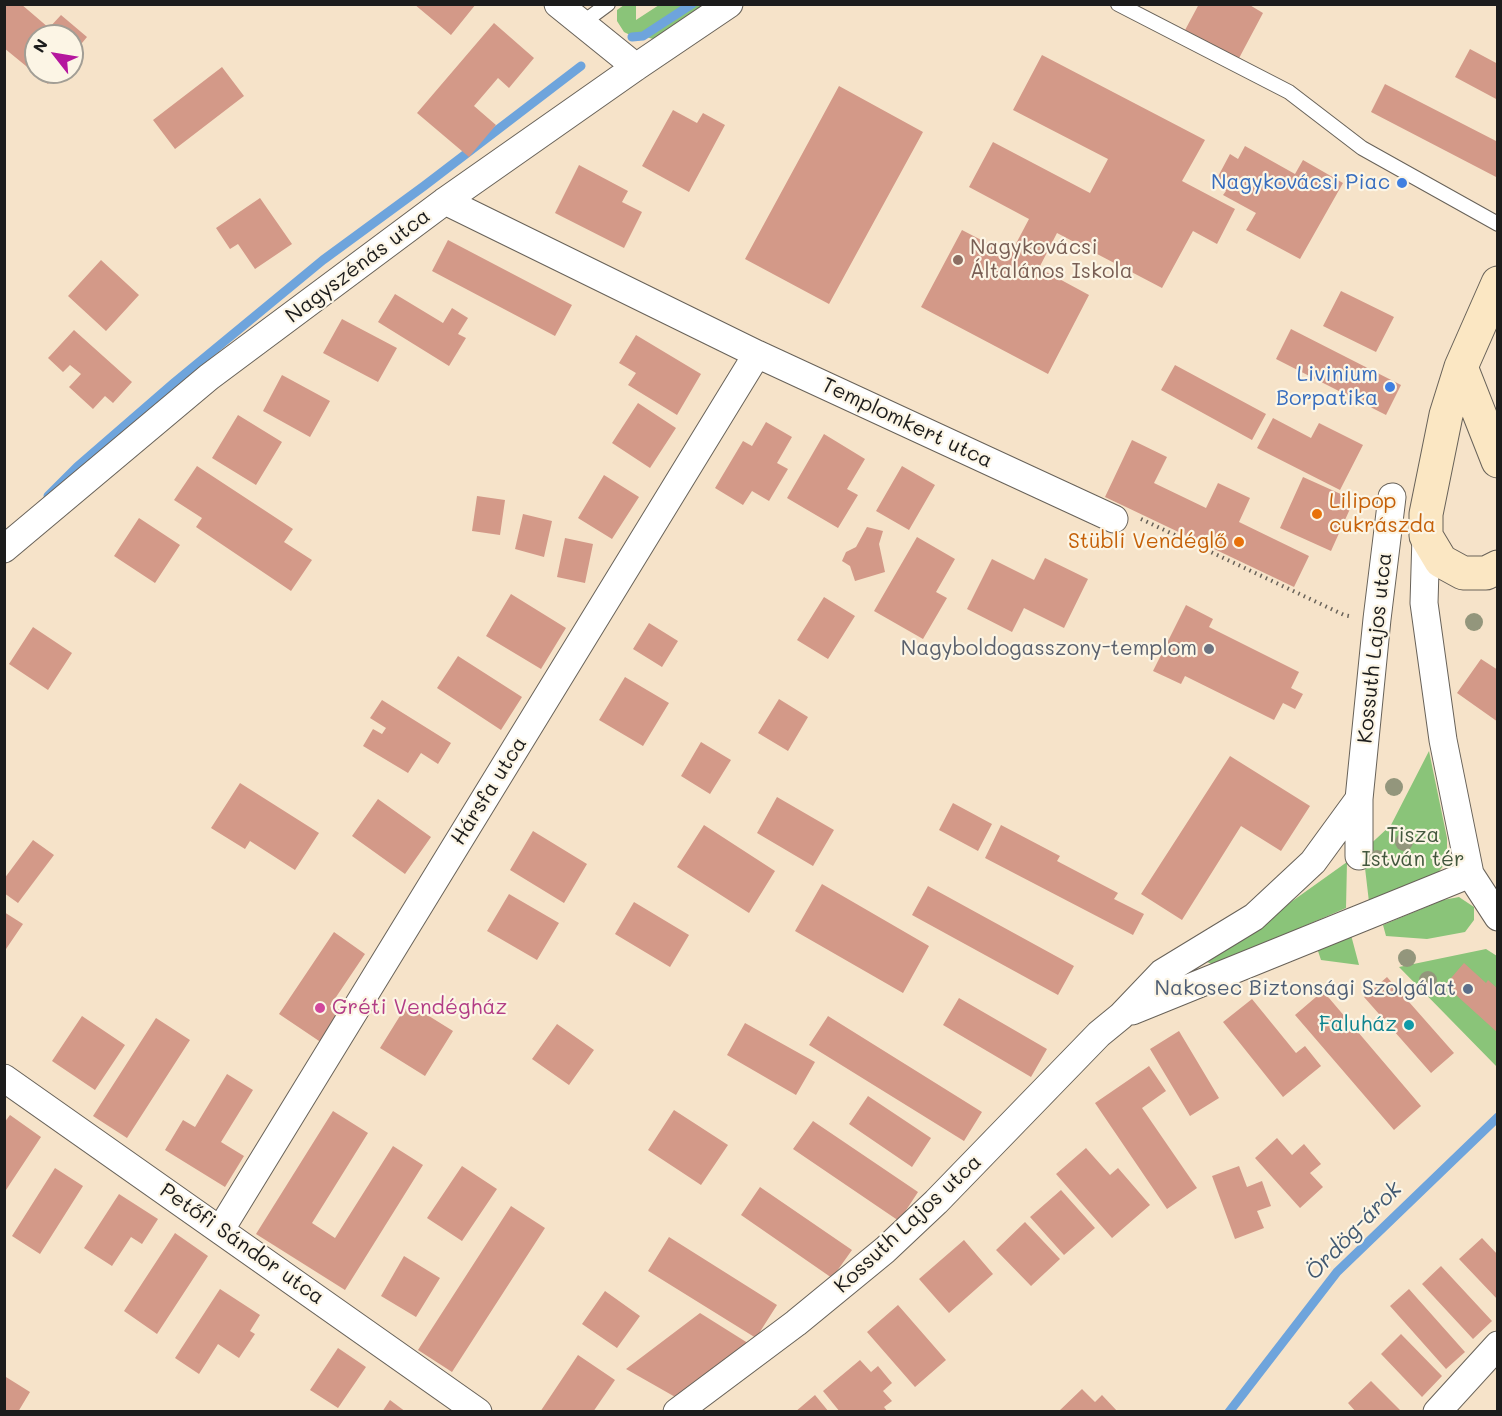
<!DOCTYPE html>
<meta charset="utf-8">
<style>
body{margin:0}
#map{position:relative;width:1502px;height:1416px;overflow:hidden;background:#f6e3c9;font-family:Mali,sans-serif}
canvas{display:block}
.frame{position:absolute;inset:0;border:6px solid #1c1c1c;pointer-events:none}
.north{position:absolute;left:24px;top:24px;width:60px;height:60px;box-sizing:border-box;background:#fcf5e5;border:2px solid #a29e95;border-radius:50%;rotate:301deg;font-size:16px;font-weight:700;line-height:24px;text-align:center;color:#1c1c1c}
.north::after{content:'';display:block;margin:auto;width:21px;height:27px;background:#b5179e;clip-path:polygon(50% 0,100% 100%,50% 72%,0 100%)}
</style>
<div id="map">
<canvas width="1502" height="1416"></canvas>
<div class="frame"></div>
<div class="north">N</div>
</div>
<script>
const c = document.querySelector('canvas').getContext('2d');
c.lineJoin = 'round';
function fillPath(path, color) { c.fillStyle = color; c.fill(path, 'evenodd'); }
const toPath = rows => new Path2D(rows.map(r => 'M' + r).join(''));
function stroke(path, color, width, dash) { c.strokeStyle = color; c.lineWidth = width; c.lineCap = dash ? 'butt' : 'round'; c.setLineDash(dash || []); c.stroke(path); }
function drawText(font, color, halo, rows, align = 'center') {
  c.font = font + ' Mali,sans-serif'; c.lineWidth = 4.5; c.setLineDash([]); c.textBaseline = 'middle'; c.strokeStyle = halo; c.fillStyle = color; for (const [text, x, y, turn = 0] of rows) {
    c.save(); c.translate(x, y); c.rotate((+turn || 0) * Math.PI / 180); c.textAlign = isNaN(turn) ? turn : align; if (halo) c.strokeText(text, 0, 0); c.fillText(text, 0, 0); c.restore();
  }
}
fillPath(toPath([
 [624,5,636,5,636,20,659,5,705,5,653,39,643,36,634,37,624,32,617,21,617,10],
 [1429,751,1447,838,1447,861,1437,874,1369,902,1363,851,1391,825],
 [1347,862,1346,908,1214,965,1207,962],
 [1459,897,1474,907,1474,920,1465,932,1427,939,1386,936,1383,925,1443,900],
 [1351,935,1359,965,1321,960,1317,948],
 [1486,949,1497,956,1497,1067,1399,967]
]), '#8ac479');
stroke(toPath([
 [632,37,643,36,692,4],
 [48,496,77,467,175,382,323,260,424,186,581,66],
 [1229,1412,1337,1272,1498,1117]
]), '#6ea4dc', 9);
fillPath(toPath([
 [6,4,21,4,49,28,61,15,87,37,72,55,72,36,36,36,36,72,58,72,48,84,4,48,4,7],
 [414,4,476,4,451,35],
 [1199,4,1248,4,1263,13,1237,62,1184,32],
 [494,23,534,58,509,88,498,78,474,106,496,125,469,157,417,113],
 [1470,49,1498,64,1498,100,1455,77],
 [1042,55,1205,140,1182,181,1235,209,1217,244,1193,231,1162,288,1057,233,1039,268,1089,295,1048,374,921,307,962,230,1010,255,1029,219,969,187,993,142,1090,193,1108,159,1013,110],
 [222,67,244,96,175,149,153,120],
 [1385,84,1498,142,1498,178,1371,112],
 [839,86,923,132,829,304,745,259],
 [673,110,697,123,703,113,725,125,689,192,642,166],
 [1245,146,1295,174,1303,160,1343,183,1300,259,1246,230,1256,213,1223,195,1226,191,1214,184,1230,154,1238,159],
 [579,165,628,191,622,202,642,212,624,248,555,213],
 [260,198,292,244,255,269,238,244,230,249,216,228],
 [448,240,572,305,555,336,432,271],
 [101,260,139,295,106,331,68,296],
 [1341,291,1394,317,1376,352,1323,326],
 [395,294,443,323,452,308,468,318,458,334,466,338,449,366,378,322],
 [342,319,397,348,378,382,323,353],
 [1291,329,1401,385,1386,415,1276,359],
 [74,330,132,382,113,403,105,396,93,409,69,387,81,374,70,365,63,372,48,358],
 [636,335,701,374,677,415,628,385,636,373,619,363],
 [1175,365,1266,414,1252,440,1161,390],
 [282,375,330,401,310,437,263,411],
 [638,403,676,428,650,468,612,443],
 [238,415,282,442,256,485,212,458],
 [1273,418,1311,438,1319,423,1363,445,1340,490,1257,448],
 [766,422,792,437,777,463,788,469,769,501,752,491,743,505,715,488,743,441,752,446],
 [824,434,865,459,847,489,858,495,838,528,787,498],
 [1132,440,1167,457,1154,483,1206,508,1218,483,1250,498,1239,522,1309,556,1294,587,1105,497],
 [197,466,293,529,284,542,312,560,291,591,196,527,202,518,174,500],
 [902,466,935,485,909,530,876,511],
 [604,475,639,497,612,539,578,518],
 [1303,477,1354,500,1331,551,1280,528],
 [477,496,505,500,500,535,472,531],
 [523,514,552,521,544,557,515,549],
 [139,518,180,545,155,583,114,556],
 [867,527,883,531,879,544,885,572,855,581,850,566,842,561,846,552,856,547],
 [917,537,955,559,936,592,947,598,923,639,874,611],
 [565,538,593,544,585,583,557,577],
 [1045,558,1088,579,1064,628,1024,608,1012,632,967,609,992,559,1034,580],
 [511,594,566,628,541,669,486,636],
 [824,597,855,616,828,659,797,640],
 [1186,605,1213,619,1209,627,1299,672,1291,688,1303,694,1295,709,1283,703,1274,720,1185,676,1181,684,1153,671],
 [649,623,678,641,662,667,633,649],
 [33,627,72,653,48,690,9,664],
 [458,656,522,697,501,730,437,688],
 [1481,659,1498,670,1498,722,1457,693],
 [625,677,669,703,643,746,599,720],
 [779,699,808,717,788,751,758,733],
 [382,700,451,743,438,764,421,753,408,773,363,746,373,729,382,734,386,728,370,718],
 [701,742,731,760,710,794,681,776],
 [1230,756,1310,806,1281,851,1241,826,1182,920,1141,894],
 [240,783,319,833,295,870,250,841,245,849,211,828],
 [777,797,834,830,813,866,757,833],
 [378,799,431,837,405,874,352,836],
 [953,803,992,824,978,851,939,830],
 [704,825,775,871,749,913,677,867],
 [1001,825,1060,856,1057,861,1118,893,1114,899,1144,914,1133,935,985,858],
 [533,831,587,864,564,903,510,870],
 [33,840,54,855,18,903,4,893,4,879],
 [822,884,929,946,903,993,795,931],
 [928,886,1074,966,1058,995,912,915],
 [509,894,559,923,537,960,487,931],
 [634,902,689,935,670,967,615,934],
 [4,912,23,924,4,952],
 [334,932,365,954,330,1006,345,1016,325,1045,279,1014],
 [1464,963,1486,983,1488,980,1498,989,1498,1033,1445,985],
 [1387,977,1454,1053,1431,1073,1364,997],
 [1323,991,1421,1106,1394,1130,1295,1015],
 [959,998,1047,1049,1031,1077,943,1025],
 [1252,999,1296,1053,1305,1046,1321,1066,1283,1097,1223,1022],
 [408,1003,453,1031,425,1076,380,1048],
 [82,1016,125,1045,95,1090,52,1061],
 [828,1016,982,1112,964,1141,809,1045],
 [156,1018,190,1040,127,1138,93,1116],
 [745,1023,815,1062,796,1095,727,1055],
 [557,1024,594,1050,569,1085,532,1059],
 [1179,1031,1219,1098,1190,1116,1150,1049],
 [1149,1066,1166,1091,1142,1108,1197,1188,1167,1209,1095,1103],
 [227,1074,253,1090,221,1142,244,1156,225,1187,165,1150,183,1120,195,1127],
 [868,1096,931,1138,912,1167,849,1124],
 [674,1110,728,1145,701,1185,648,1150],
 [333,1111,368,1133,312,1223,335,1238,393,1146,423,1165,345,1290,256,1234],
 [10,1115,41,1137,4,1193,4,1123],
 [813,1121,918,1192,899,1221,793,1149],
 [1277,1138,1292,1155,1304,1144,1321,1164,1310,1173,1323,1187,1300,1208,1255,1158],
 [1086,1148,1110,1175,1118,1168,1150,1205,1112,1238,1056,1174],
 [462,1166,497,1189,462,1241,427,1218],
 [1239,1166,1247,1187,1262,1181,1271,1206,1257,1211,1264,1228,1235,1239,1212,1176],
 [55,1168,83,1186,40,1254,12,1236],
 [760,1187,852,1250,832,1278,741,1215],
 [1061,1190,1095,1228,1064,1255,1030,1217],
 [119,1194,158,1219,142,1244,131,1237,112,1266,84,1248],
 [511,1206,545,1228,452,1372,418,1350],
 [1025,1222,1060,1259,1031,1286,996,1250],
 [175,1233,208,1256,157,1334,124,1311],
 [669,1237,777,1305,756,1338,648,1271],
 [1482,1238,1498,1255,1498,1300,1459,1259],
 [964,1240,993,1274,949,1313,919,1279],
 [404,1256,440,1278,416,1317,381,1296],
 [1441,1266,1492,1321,1473,1339,1422,1284],
 [220,1289,260,1315,250,1331,255,1334,239,1358,218,1344,199,1374,175,1358],
 [1409,1289,1465,1352,1446,1369,1390,1306],
 [605,1291,640,1316,617,1348,582,1324],
 [898,1305,946,1360,915,1387,867,1332],
 [700,1313,751,1345,677,1398,626,1369],
 [1401,1334,1442,1376,1422,1397,1381,1354],
 [338,1348,366,1367,338,1408,310,1390],
 [578,1355,615,1380,593,1412,540,1412],
 [860,1360,871,1372,878,1366,892,1383,883,1391,892,1401,884,1407,888,1412,840,1412,823,1391],
 [6,1377,30,1392,18,1412,4,1412],
 [1371,1381,1402,1412,1356,1412,1348,1403],
 [1082,1389,1095,1402,1102,1395,1118,1412,1058,1412],
 [815,1395,829,1412,795,1412],
 [390,1400,406,1412,382,1412]
]), '#d39988');
const lane = toPath([
 [1118,4,1289,92,1362,148,1498,224],
 [581,24,608,4]
]);
const street = toPath([
 [558,4,636,67],
 [445,201,757,354,1114,519],
 [1426,536,1424,603,1443,740,1470,874,1498,917],
 [4,549,209,377,445,201,636,67,729,4],
 [1359,856,1359,799],
 [1132,1011,1470,874],
 [4,1078,478,1412],
 [221,1229,757,354],
 [677,1412,796,1323,885,1250,936,1202,1099,1034,1121,1016,1162,973,1254,917,1313,862,1359,799,1377,619,1392,497],
 [1437,1412,1498,1345]
]);
const secondary = toPath([
 [1498,283,1461,367,1446,415,1426,514,1426,536,1441,561,1463,573,1486,573,1498,567],
 [1461,367,1498,461]
]);
stroke(lane, '#686259', 16);
stroke(street, '#686259', 29);
stroke(secondary, '#686259', 35);
stroke(toPath([
 [1141,519,1344,615,1349,616]
]), '#686259', 4, [1.5, 4.5]);
stroke(lane, '#fff', 14);
stroke(street, '#fff', 27);
stroke(secondary, '#fbe7c3', 33);
c.fillStyle = '#93967c';
for (const [x, y] of [
 [1474,622],
 [1394,787],
 [1404,842],
 [1377,859],
 [1407,958],
 [1428,980]
]) { c.beginPath(); c.arc(x, y, 9, 0, 2 * Math.PI); c.fill(); }
for (const [x, y, r, color] of [
 [1402,183,6,"#3f7fe0"],
 [958,260,6,"#8d6e63"],
 [1390,387,6,"#3f7fe0"],
 [1317,514,6,"#e8710a"],
 [1239,542,6,"#e8710a"],
 [1209,649,6,"#6b7280"],
 [1468,989,6,"#5c6f8a"],
 [320,1008,6,"#d1479c"],
 [1409,1025,6,"#0f9aa8"]
]) { const dot = new Path2D(); dot.arc(x, y, r, 0, 2 * Math.PI); c.fillStyle = color; c.fill(dot); stroke(dot, '#fcf5e5', 2); }
drawText('21px', '#366cbe', '#fcf5e5', [
 ["Nagykovácsi Piac",1390,183],
 ["Livinium",1378,375],
 ["Borpatika",1378,399]
], 'right');
drawText('21px', '#785e54', '#fcf5e5', [
 ["Nagykovácsi",970,248],
 ["Általános Iskola",970,272]
], 'left');
drawText('21px', '#1c1c1c', '#fcf5e5', [
 ["Nagyszénás utca",358,266,-37],
 ["Templomkert utca",907,423,25],
 ["Kossuth Lajos utca",1375,648,-84],
 ["Hársfa utca",489,791,-58],
 ["Kossuth Lajos utca",908,1224,-43],
 ["Petőfi Sándor utca",242,1244,35]
]);
drawText('21px', '#c56008', '#fcf5e5', [
 ["Lilipop",1329,502],
 ["cukrászda",1329,526],
 ["Stübli Vendéglő",1227,542,"right"]
], 'left');
drawText('21px', '#5b616d', '#fcf5e5', [
 ["Nagyboldogasszony-templom",1197,649]
], 'right');
drawText('21px', '#42573d', '#fcf5e5', [
 ["Tisza",1413,836],
 ["István tér",1413,860]
]);
drawText('21px', '#4e5e75', '#fcf5e5', [
 ["Nakosec Biztonsági Szolgálat",1456,989]
], 'right');
drawText('21px', '#b23c85', '#fcf5e5', [
 ["Gréti Vendégház",332,1008]
], 'left');
drawText('21px', '#0d838f', '#fcf5e5', [
 ["Faluház",1397,1025]
], 'right');
drawText('italic 22px', '#415972', '#fcf5e5', [
 ["Ördög-árok",1354,1231,-46]
]);
</script>
